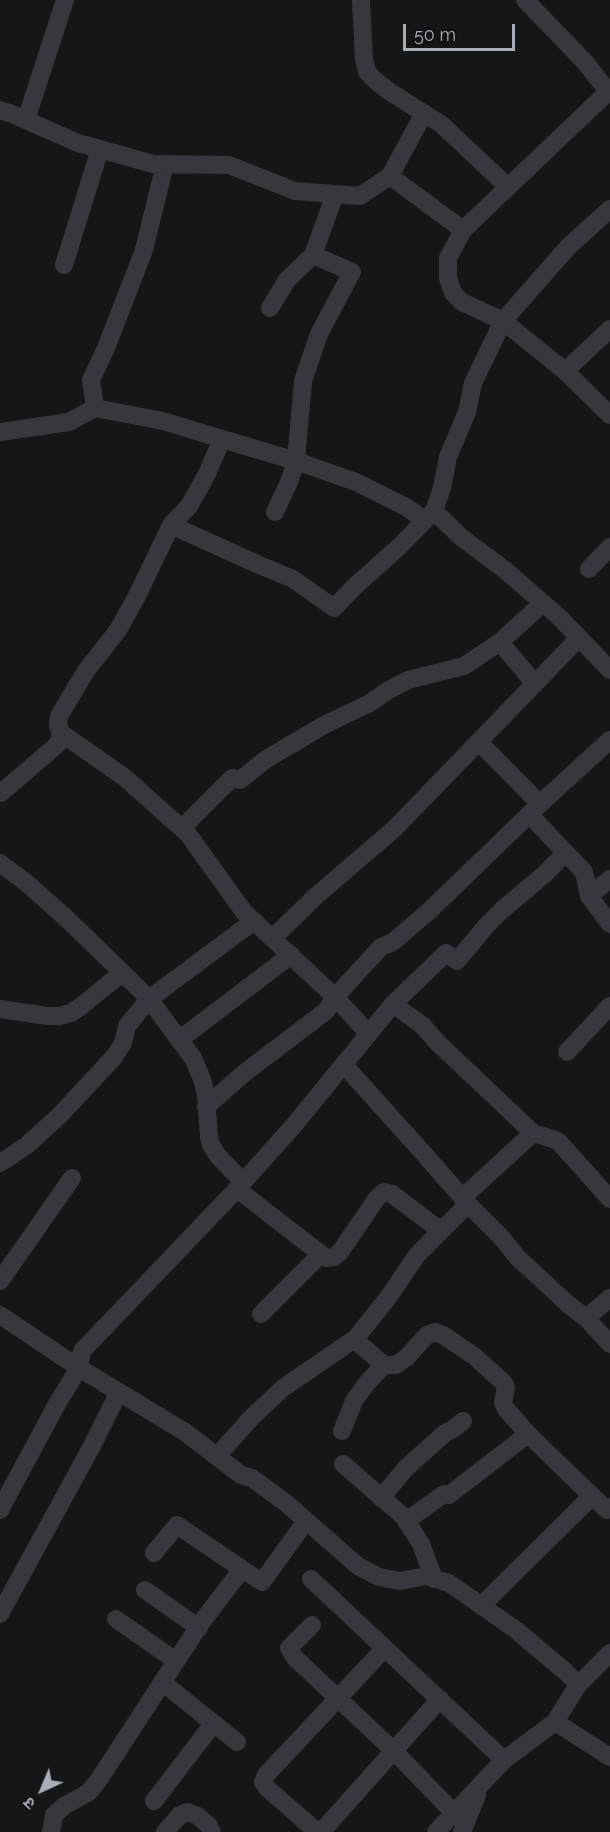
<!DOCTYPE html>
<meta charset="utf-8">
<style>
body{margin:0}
#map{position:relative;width:610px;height:1832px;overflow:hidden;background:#161618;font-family:Raleway,"Noto Sans Devanagari",sans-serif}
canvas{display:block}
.north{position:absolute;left:12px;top:1760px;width:60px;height:60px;-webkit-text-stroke:4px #111113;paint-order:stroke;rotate:224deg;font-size:16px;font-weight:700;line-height:24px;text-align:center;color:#a8adb8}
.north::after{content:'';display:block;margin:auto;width:21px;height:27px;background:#a8adb8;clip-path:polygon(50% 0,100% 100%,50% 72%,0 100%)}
.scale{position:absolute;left:403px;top:24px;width:112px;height:27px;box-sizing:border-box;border:3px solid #a8adb8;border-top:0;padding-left:8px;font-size:18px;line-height:21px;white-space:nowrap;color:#a8adb8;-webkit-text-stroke:4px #111113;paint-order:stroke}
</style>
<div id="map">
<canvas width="610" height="1832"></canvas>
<div class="north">उ</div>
<div class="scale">50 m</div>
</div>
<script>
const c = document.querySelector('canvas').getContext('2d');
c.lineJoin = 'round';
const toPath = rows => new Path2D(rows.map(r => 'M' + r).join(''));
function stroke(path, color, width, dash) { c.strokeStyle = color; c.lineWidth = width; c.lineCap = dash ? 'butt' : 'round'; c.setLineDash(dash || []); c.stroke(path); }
stroke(toPath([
 [361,0,364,59,367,72,377,82,390,92,441,124,508,187],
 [525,0,585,62,610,94],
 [610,90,463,230,448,258,448,278,453,293,462,302,503,321,565,371,610,415],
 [0,110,12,114,78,143,153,164,229,165,295,191,360,196,390,176,424,113],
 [26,120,65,0],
 [390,176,463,230],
 [64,265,100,149],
 [270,308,287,280,313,255],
 [565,371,610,329],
 [95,408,91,380,106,348,144,250,165,164],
 [0,432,69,422,95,408,163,421,222,439,206,476,189,506,171,525,137,596,118,630,86,671,59,716,58,725,61,733,58,744,1,793],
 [222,439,296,461,356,482,406,507,425,520],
 [434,511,462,538,505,570,559,617,610,670],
 [275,512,289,482,296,461,303,381,319,334,352,272,313,255,335,194],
 [171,525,257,564,293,579,334,608,354,587,400,546,434,511,442,488,448,457,467,412,473,383,503,321,568,247,610,209],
 [589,569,610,547],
 [500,642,543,603],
 [61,733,124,777,188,834,244,912,335,997,369,1034],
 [479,742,540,804],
 [529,814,584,872,589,896,610,924],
 [182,828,232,778,240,780,265,760,324,725,368,704,389,690,408,680,464,666,500,642,535,684],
 [0,863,29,885,66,918,129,979],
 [589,896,610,879],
 [273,938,316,896,394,829,579,638],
 [393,1004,422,1025,438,1043,533,1133,462,1198],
 [0,1009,47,1016,60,1016,71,1013,80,1007,117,977,121,976,129,979,149,999,193,1058,202,1079,206,1095,209,1137,211,1145,218,1156,243,1182],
 [179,1040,291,955],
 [567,1052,610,1006],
 [344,1065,417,1146,468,1204,502,1238,517,1257,569,1305,586,1318,610,1298],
 [206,1107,243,1074,326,1011,335,997,381,947,393,942,428,912,542,802,610,740],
 [533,1133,553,1139,559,1142,610,1199],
 [0,1163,26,1146,60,1115,114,1057,123,1043,127,1026,149,999,254,921],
 [237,1189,326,1258,334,1257,340,1252,377,1198,384,1192,392,1194,441,1231],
 [0,1281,72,1178],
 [261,1314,320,1255],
 [0,1315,79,1368,185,1432,241,1475,252,1478,286,1503,358,1566,379,1577,400,1581,426,1576,449,1583,516,1630,567,1673,578,1685],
 [586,1318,610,1344],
 [354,1339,384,1365,396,1365,407,1357,427,1335,435,1332,443,1335,474,1356,503,1382,506,1387,503,1403,506,1409,528,1434,592,1496,607,1510,610,1507],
 [342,1431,354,1401,367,1383,384,1365],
 [217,1456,252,1417,283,1388,356,1338,390,1295,417,1255,468,1204],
 [343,1464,404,1517,421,1544,434,1579],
 [381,1498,406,1468,445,1433,453,1429,463,1421],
 [0,1510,57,1404,79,1368,82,1351,237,1189,295,1124,393,1004,446,953,457,961,486,926,502,910,546,873,565,853],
 [406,1521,444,1494,449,1495,528,1434],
 [154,1553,177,1525,242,1569],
 [311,1579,504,1760],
 [145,1590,199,1628],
 [481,1606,592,1496],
 [0,1614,92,1446,119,1392],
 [116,1619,176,1661],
 [312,1625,289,1648,295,1658,394,1751,454,1813],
 [385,1648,266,1775,263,1782,268,1789,314,1829,319,1832,322,1831,440,1699],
 [162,1682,237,1742],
 [555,1722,610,1757],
 [154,1801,213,1724],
 [51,1832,54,1815,64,1806,89,1792,98,1781,201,1623,242,1569,262,1582,306,1521],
 [165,1832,180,1815,188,1812,198,1816,209,1826,212,1832],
 [436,1832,504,1760,555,1722,578,1685,610,1653],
 [462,1832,477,1795]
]), '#37383d', 18);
</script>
